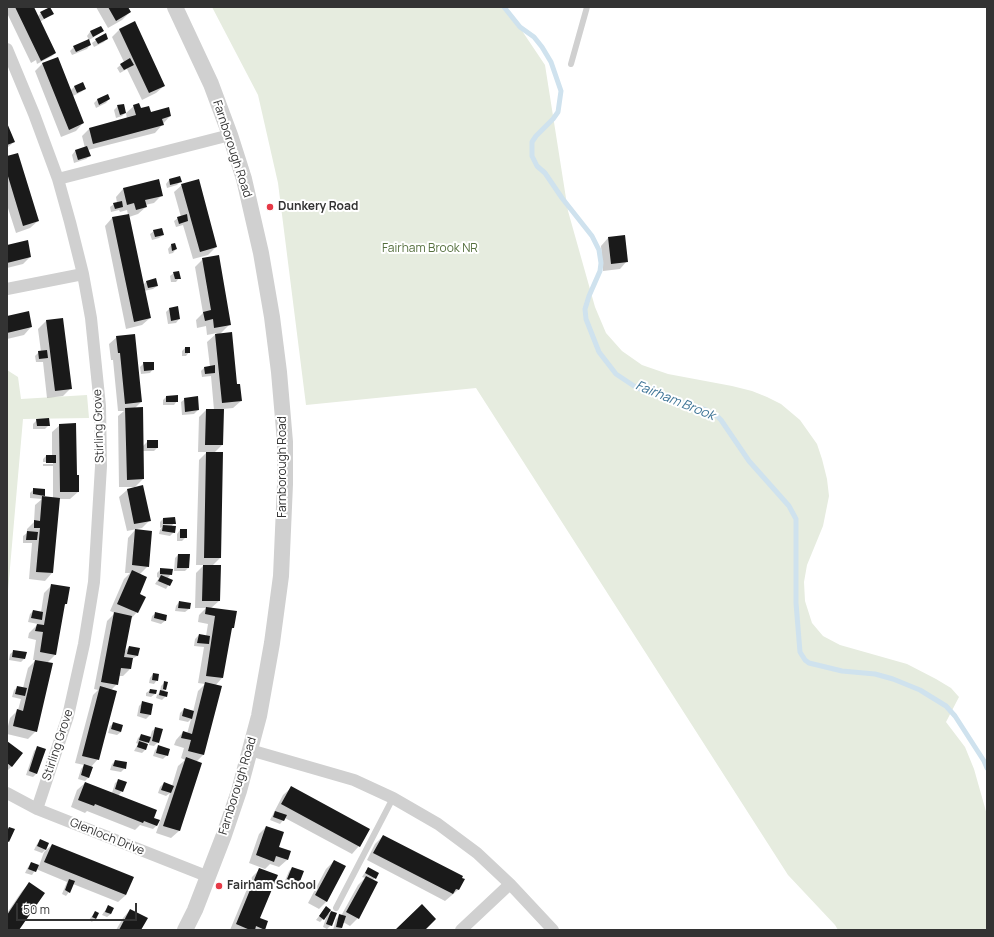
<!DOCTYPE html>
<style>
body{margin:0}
#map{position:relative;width:994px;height:937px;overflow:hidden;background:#fff;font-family:Manrope,sans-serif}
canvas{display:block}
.frame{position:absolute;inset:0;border:8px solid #333;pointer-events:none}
.scale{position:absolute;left:16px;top:903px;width:121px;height:18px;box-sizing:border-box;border:2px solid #333;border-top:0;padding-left:5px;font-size:12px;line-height:14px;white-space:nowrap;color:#333;-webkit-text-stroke:3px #fff;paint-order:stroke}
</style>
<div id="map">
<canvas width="994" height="937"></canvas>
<div class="frame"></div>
<div class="scale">50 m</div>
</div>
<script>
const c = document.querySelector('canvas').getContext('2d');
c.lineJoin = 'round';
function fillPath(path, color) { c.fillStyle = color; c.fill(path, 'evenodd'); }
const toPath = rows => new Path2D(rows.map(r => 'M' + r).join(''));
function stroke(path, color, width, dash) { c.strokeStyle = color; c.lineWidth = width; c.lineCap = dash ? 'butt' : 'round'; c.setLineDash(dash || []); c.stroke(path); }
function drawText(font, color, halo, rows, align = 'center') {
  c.font = font + ' Manrope,sans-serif'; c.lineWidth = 4; c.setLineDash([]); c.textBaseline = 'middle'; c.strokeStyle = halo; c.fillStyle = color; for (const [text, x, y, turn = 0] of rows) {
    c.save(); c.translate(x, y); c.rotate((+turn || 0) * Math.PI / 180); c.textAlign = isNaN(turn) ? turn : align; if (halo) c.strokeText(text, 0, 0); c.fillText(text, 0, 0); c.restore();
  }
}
fillPath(toPath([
 [212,7,506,7,545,65,568,211,595,307,606,333,622,351,642,365,668,374,732,386,752,391,767,397,781,404,800,420,817,444,822,459,827,479,829,496,823,526,807,565,804,582,805,601,812,623,823,636,840,645,907,664,936,679,951,688,959,697,946,722,965,747,974,769,987,815,987,930,838,930,835,925,788,875,476,388,306,405,278,183,258,95],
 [7,370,18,377,21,399,87,395,89,418,23,419,7,602]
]), '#e6ecdf');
fillPath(toPath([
 [7,7,33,7,38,16,41,13,53,13,40,22,55,53,52,56,37,64,36,60,31,63,7,13],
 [96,7,127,7,130,12,122,20,108,28],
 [101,27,103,31,99,34,89,40,87,36,90,32],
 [120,29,164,86,156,93,142,100,127,69,120,73,117,68,124,62,112,37],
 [107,38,104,42,94,47,92,43,96,40],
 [90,45,87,49,72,55,70,51,74,47],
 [57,58,70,91,74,87,82,83,85,89,81,92,73,96,83,123,76,131,61,137,35,71,42,64],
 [107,95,109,99,106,103,96,108,94,103,97,100],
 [118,106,125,113,122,116,116,118,114,110],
 [134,106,140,110,150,113,170,116,155,133,88,150,90,156,86,159,74,163,72,155,75,151,85,148,82,136,89,129,127,119,126,113],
 [7,126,14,142,7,148],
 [7,157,38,221,30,228,16,233,7,205],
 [180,177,181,181,177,185,167,188,166,184,169,180],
 [182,185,216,247,208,255,193,259,183,225,176,227,174,221,178,218,181,217,174,192],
 [123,189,162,195,154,203,145,205,146,207,138,214,129,217,143,285,147,281,157,286,153,289,144,291,150,318,142,325,126,329,105,226,112,218,128,215,127,210,120,212,119,210,111,212,110,207,114,204,117,203,116,197],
 [154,231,163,235,159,238,152,240,150,234],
 [608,238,627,261,620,269,603,271,601,246],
 [175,244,176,249,173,253,169,254,168,249,171,245],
 [7,246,30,257,23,264,7,268],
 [203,259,230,324,220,334,241,401,233,408,223,409,222,445,214,453,220,558,212,566,219,601,211,608,233,628,230,631,222,678,215,686,203,755,196,762,179,831,171,838,156,833,170,793,166,796,158,793,160,787,164,783,172,786,178,766,185,760,181,758,184,748,174,745,176,740,183,732,187,734,191,719,188,722,179,720,180,713,184,709,193,712,198,691,205,684,198,683,204,647,194,646,195,639,199,635,206,636,208,624,198,622,199,615,206,608,195,608,196,573,204,565,196,565,199,460,207,452,198,452,199,417,206,410,214,410,211,376,202,377,201,371,205,367,210,367,207,342,217,333,207,335,206,326,197,328,196,320,203,313,195,267],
 [174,273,179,278,176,282,171,282,170,276],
 [169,309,179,319,176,323,168,324,166,312],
 [7,317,31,327,24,335,7,339],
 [62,319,71,388,63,396,47,398,43,362,36,362,35,356,39,352,41,352,38,329,46,321],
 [117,337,141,402,134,409,143,446,148,441,157,448,154,451,143,451,143,479,135,487,119,487,118,416,124,411,118,411,113,360,111,360,109,344],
 [185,348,189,352,186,356,182,356,182,351],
 [144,363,153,369,150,373,141,374,140,367],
 [166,397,177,401,174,405,163,405,163,400],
 [185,399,198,410,194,414,182,415,181,402],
 [37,420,49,425,45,429,33,429,33,424],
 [60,425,76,476,78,492,70,499,59,499,52,573,45,581,29,579,32,543,23,543,23,536,27,533,27,529,34,522,35,505,42,499,30,498,30,493,34,489,44,495,42,497,53,498,53,466,43,466,43,464,53,464,53,462,43,462,43,459,46,456,52,456,52,432],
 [142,486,150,520,142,528,127,531,119,497,127,490],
 [163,519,174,523,171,527,174,532,170,536,159,534,160,530,162,527,160,528,160,522],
 [135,530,148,566,139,575,137,612,130,620,123,653,129,647,138,649,137,656,132,659,130,669,123,676,119,676,117,684,111,690,98,759,91,767,89,777,85,781,78,779,81,769,84,765,75,763,93,695,98,690,94,689,107,621,115,613,110,611,124,579,130,573,125,573,128,538],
 [180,530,186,537,182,541,177,541,177,534],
 [178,555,188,568,185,571,174,571,175,558],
 [161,569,171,574,167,579,171,581,166,589,155,584,159,578,157,577,157,573],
 [52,585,66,604,63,606,55,655,47,663,36,731,28,739,7,734,7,730,10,718,18,710,21,699,12,697,14,690,18,687,23,688,28,668,36,660,33,660,36,640,28,638,29,633,38,624,28,622,30,614,33,611,41,612,44,593],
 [179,602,189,609,185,612,175,611,176,606],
 [156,613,165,621,161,624,151,621,152,616],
 [14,651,24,659,21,662,9,660,10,654],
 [153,674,157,680,154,684,149,683,150,678],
 [165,682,165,690,163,692,166,696,162,700,156,698,157,695,160,692,161,686],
 [150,690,155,691,155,694,151,697,146,696,146,693],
 [143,702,152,704,150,715,146,719,137,716,139,706],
 [114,723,121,732,117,735,108,733,110,726],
 [156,728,158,742,154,746,149,745,150,740,148,740,146,744,145,750,142,753,134,751,138,744,136,743,138,738,141,735,150,738,152,731],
 [7,742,12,766,7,771],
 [159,746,167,755,163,759,153,756,155,750],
 [38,747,36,774,33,777,26,775,34,751],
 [115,761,125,768,121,772,110,770,112,764],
 [119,780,122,791,118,796,152,818,158,821,156,826,153,829,140,825,135,830,87,811,85,813,71,807,77,790,85,783,112,793,115,783],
 [291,788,359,846,352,854,285,818,280,824,270,820,283,795],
 [266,827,278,847,287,860,279,867,270,864,265,869,249,863,259,834],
 [383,836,458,890,445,901,367,860,375,844],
 [40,840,45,850,42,853,34,850,37,844],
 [52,845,126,895,118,902,73,884,69,892,66,896,62,894,67,882,36,869,32,875,25,873,28,867,31,863,39,866,44,852],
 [334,861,327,901,319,909,308,903,326,869],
 [292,868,298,883,294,887,284,883,289,871],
 [368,868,375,878,372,881,358,918,350,926,343,922,342,928,339,930,333,930,336,919,339,916,341,916,358,885,365,878,362,877],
 [260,869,259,918,264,929,230,930,252,877],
 [29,884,18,930,7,930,7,913,22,891],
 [108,906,113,908,111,914,107,917,102,915],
 [326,907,323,919,320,922,316,920],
 [130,910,140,930,116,930,123,918],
 [95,912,95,918,92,922,89,920],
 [331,912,331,925,327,929,323,927,327,915]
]), '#0003');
stroke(toPath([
 [504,7,520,27,534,37,542,47,551,62,561,91,558,112,553,119,536,136,532,142,532,156,537,166,545,173,562,198,592,236,599,250,601,263,600,271,589,296,585,309,586,319,599,352,616,374,634,386,644,391,706,410,717,416,721,420,749,461,789,506,796,519,796,603,800,652,805,660,809,663,842,671,875,674,893,679,920,690,946,706,955,716,984,761,987,768]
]), '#cfe2ee', 5);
fillPath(toPath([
 [15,7,34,7,56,53,41,61],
 [50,7,54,14,44,19,40,12],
 [108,7,128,7,131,12,116,21],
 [135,21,165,86,149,93,119,29],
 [101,26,104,31,93,37,90,31],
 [106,33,108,39,98,44,95,39],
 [89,39,91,45,76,52,73,46],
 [58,57,84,123,69,130,42,63],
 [130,58,134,65,124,70,120,64],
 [83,82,86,89,77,93,74,86],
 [108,94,110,99,99,105,97,99],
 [139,103,141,108,149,106,151,112,169,107,171,116,162,119,164,125,93,144,89,128,136,115,133,105],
 [124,104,126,113,120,115,117,105],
 [7,123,15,142,7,145],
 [87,146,91,156,78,160,75,150],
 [18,153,39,221,23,226,7,173,7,156],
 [180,176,182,182,170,185,169,179],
 [159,179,163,196,145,200,147,207,136,210,134,203,127,205,123,188],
 [199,179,217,247,200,252,181,184],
 [122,201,123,207,115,209,113,203],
 [129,214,151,318,134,322,112,217],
 [187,214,188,221,179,224,177,217],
 [162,228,164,235,155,237,153,230],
 [625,235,628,262,611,264,608,237],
 [28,240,31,257,7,263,7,245],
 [175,243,177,249,172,251,171,244],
 [219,255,231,325,214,328,213,319,205,321,203,312,211,310,202,258],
 [179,271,181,279,175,279,173,272],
 [156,278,158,286,148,288,146,281],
 [178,306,180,319,171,321,169,308],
 [29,311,32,327,7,333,7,316],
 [63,318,72,389,55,391,46,320],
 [232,332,237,384,240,384,242,401,222,403,215,334],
 [135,334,142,402,125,404,120,353,118,353,116,336],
 [185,347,190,347,190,353,185,353],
 [47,350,48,358,39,359,38,351],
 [143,362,154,362,154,370,144,371],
 [215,365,215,373,205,374,204,367],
 [178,395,178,402,166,402,166,396],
 [198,396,199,410,185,412,184,398],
 [143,407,144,479,127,480,125,408],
 [206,409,224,409,223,445,205,445],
 [49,418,50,426,37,426,36,419],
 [76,423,77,475,79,475,79,492,60,492,59,424],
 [147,440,158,440,158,448,147,448],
 [206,452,223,452,221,558,204,558],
 [46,455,56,455,56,463,46,463],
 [143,485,151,521,134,524,127,489],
 [33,488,45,489,45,496,33,494],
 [42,496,60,498,53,573,36,572,40,528,34,528,34,520,40,521],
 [175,517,176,524,163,524,163,518],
 [163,525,176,526,175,533,162,531],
 [135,529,152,531,149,567,132,565],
 [180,529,187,529,187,538,180,538],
 [27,531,38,532,37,540,26,540],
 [178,554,190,554,189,568,177,568],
 [203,565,221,565,220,601,202,601],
 [160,568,173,569,172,575,160,574],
 [132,570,147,577,140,594,146,597,138,613,117,604],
 [161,575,173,580,170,586,158,581],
 [51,584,70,587,67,604,65,604,56,655,40,652,43,632,35,631,37,624,44,625],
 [179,601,191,603,190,609,178,608],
 [206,607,237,611,234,628,232,628,223,678,206,676,215,616,205,614],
 [33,610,43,612,42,620,31,618],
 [114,612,132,616,124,657,133,658,131,669,121,668,118,685,101,682],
 [155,612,167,615,166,621,154,618],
 [199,634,210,636,209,644,197,643],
 [129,646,140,648,138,656,127,654],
 [13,650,27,652,25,659,12,657],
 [35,660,53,663,37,732,13,726,17,709,23,711],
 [153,673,159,674,158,681,152,680],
 [164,681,168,682,166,690,163,689],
 [205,682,222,686,204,755,188,751,191,740,181,738,183,731,192,734],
 [17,686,27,688,25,696,15,694],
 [100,686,117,691,99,760,82,756],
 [150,689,157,690,156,694,149,693],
 [160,690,168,692,167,697,159,695],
 [142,701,153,704,151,715,140,713],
 [184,708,194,711,192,719,182,716],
 [113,722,123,725,121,732,111,729],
 [155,727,163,729,159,743,152,741],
 [141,734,151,737,149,743,139,740],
 [7,741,23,753,12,767,7,763],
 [139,741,148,744,146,750,137,747],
 [158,745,170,749,168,756,156,753],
 [37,746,46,749,37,774,29,771],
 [186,757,202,763,180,831,163,826],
 [115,760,127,762,126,769,113,766],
 [84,764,93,767,89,778,81,775],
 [118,779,127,782,123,792,115,789],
 [85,782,157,810,154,818,160,820,157,826,144,821,143,823,95,804,94,806,78,800],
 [164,782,174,786,171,793,161,790],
 [291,786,370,829,360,847,281,804],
 [275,811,287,815,284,821,273,817],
 [266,826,284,832,279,847,291,851,288,860,276,856,274,862,256,855],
 [9,827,15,829,9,842,7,841,7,831],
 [383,835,463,876,462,878,465,879,459,890,456,889,453,894,373,853],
 [40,839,49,843,46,850,37,846],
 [52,844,134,877,126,895,44,862],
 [334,860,346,866,327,902,315,895],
 [31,862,39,865,36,872,28,869],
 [292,867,304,871,299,884,287,879],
 [368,867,379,873,376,879,365,873],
 [259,868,278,875,260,918,268,921,265,930,256,926,255,930,250,930,236,924],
 [366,876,378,882,359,919,346,912],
 [69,879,75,881,70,893,65,890],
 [29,882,45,893,19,930,7,930,7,915],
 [422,904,436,919,425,930,395,930],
 [108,905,114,908,111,914,105,912],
 [326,906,331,910,324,920,319,916],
 [130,909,148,918,141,930,119,930],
 [95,911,99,913,96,919,92,917],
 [331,911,337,913,332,926,326,924],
 [339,914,346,916,342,928,336,927]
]), '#1a1a1a');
stroke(toPath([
 [571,64,587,7],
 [336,908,393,798]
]), '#d0d0d0', 6);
stroke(toPath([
 [7,49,34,114,58,179,70,222,83,274,91,318,100,406,101,466,94,582,84,644,68,716,37,809],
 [58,179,230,135],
 [7,289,83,274],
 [250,750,354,780,393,798,438,824,477,853,510,884,553,930],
 [7,793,37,809,209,877],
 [461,930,510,884]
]), '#d0d0d0', 12);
stroke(toPath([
 [175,7,211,84,230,135,244,179,261,253,272,317,279,372,285,442,285,484,281,576,272,643,259,716,239,791,224,835,195,910,185,930]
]), '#d0d0d0', 16);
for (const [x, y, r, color] of [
 [270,207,4,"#e63946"],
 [219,886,4,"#e63946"]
]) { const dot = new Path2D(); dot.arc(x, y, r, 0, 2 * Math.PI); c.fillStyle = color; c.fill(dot); stroke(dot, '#fff', 1.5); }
drawText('12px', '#333', '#fff', [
 ["Farnborough Road",232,149,72],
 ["Stirling Grove",99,426,-92],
 ["Farnborough Road",283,467,-90],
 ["Stirling Grove",58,745,-72],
 ["Farnborough Road",238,786,-73],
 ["Glenloch Drive",107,837,22]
]);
drawText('bold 12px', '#333', '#fff', [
 ["Dunkery Road",278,207],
 ["Fairham School",227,886]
], 'left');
drawText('12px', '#56703f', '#fff', [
 ["Fairham Brook NR",430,249]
]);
drawText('italic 13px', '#3f7597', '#fff', [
 ["Fairham Brook",675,401,22]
]);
</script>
